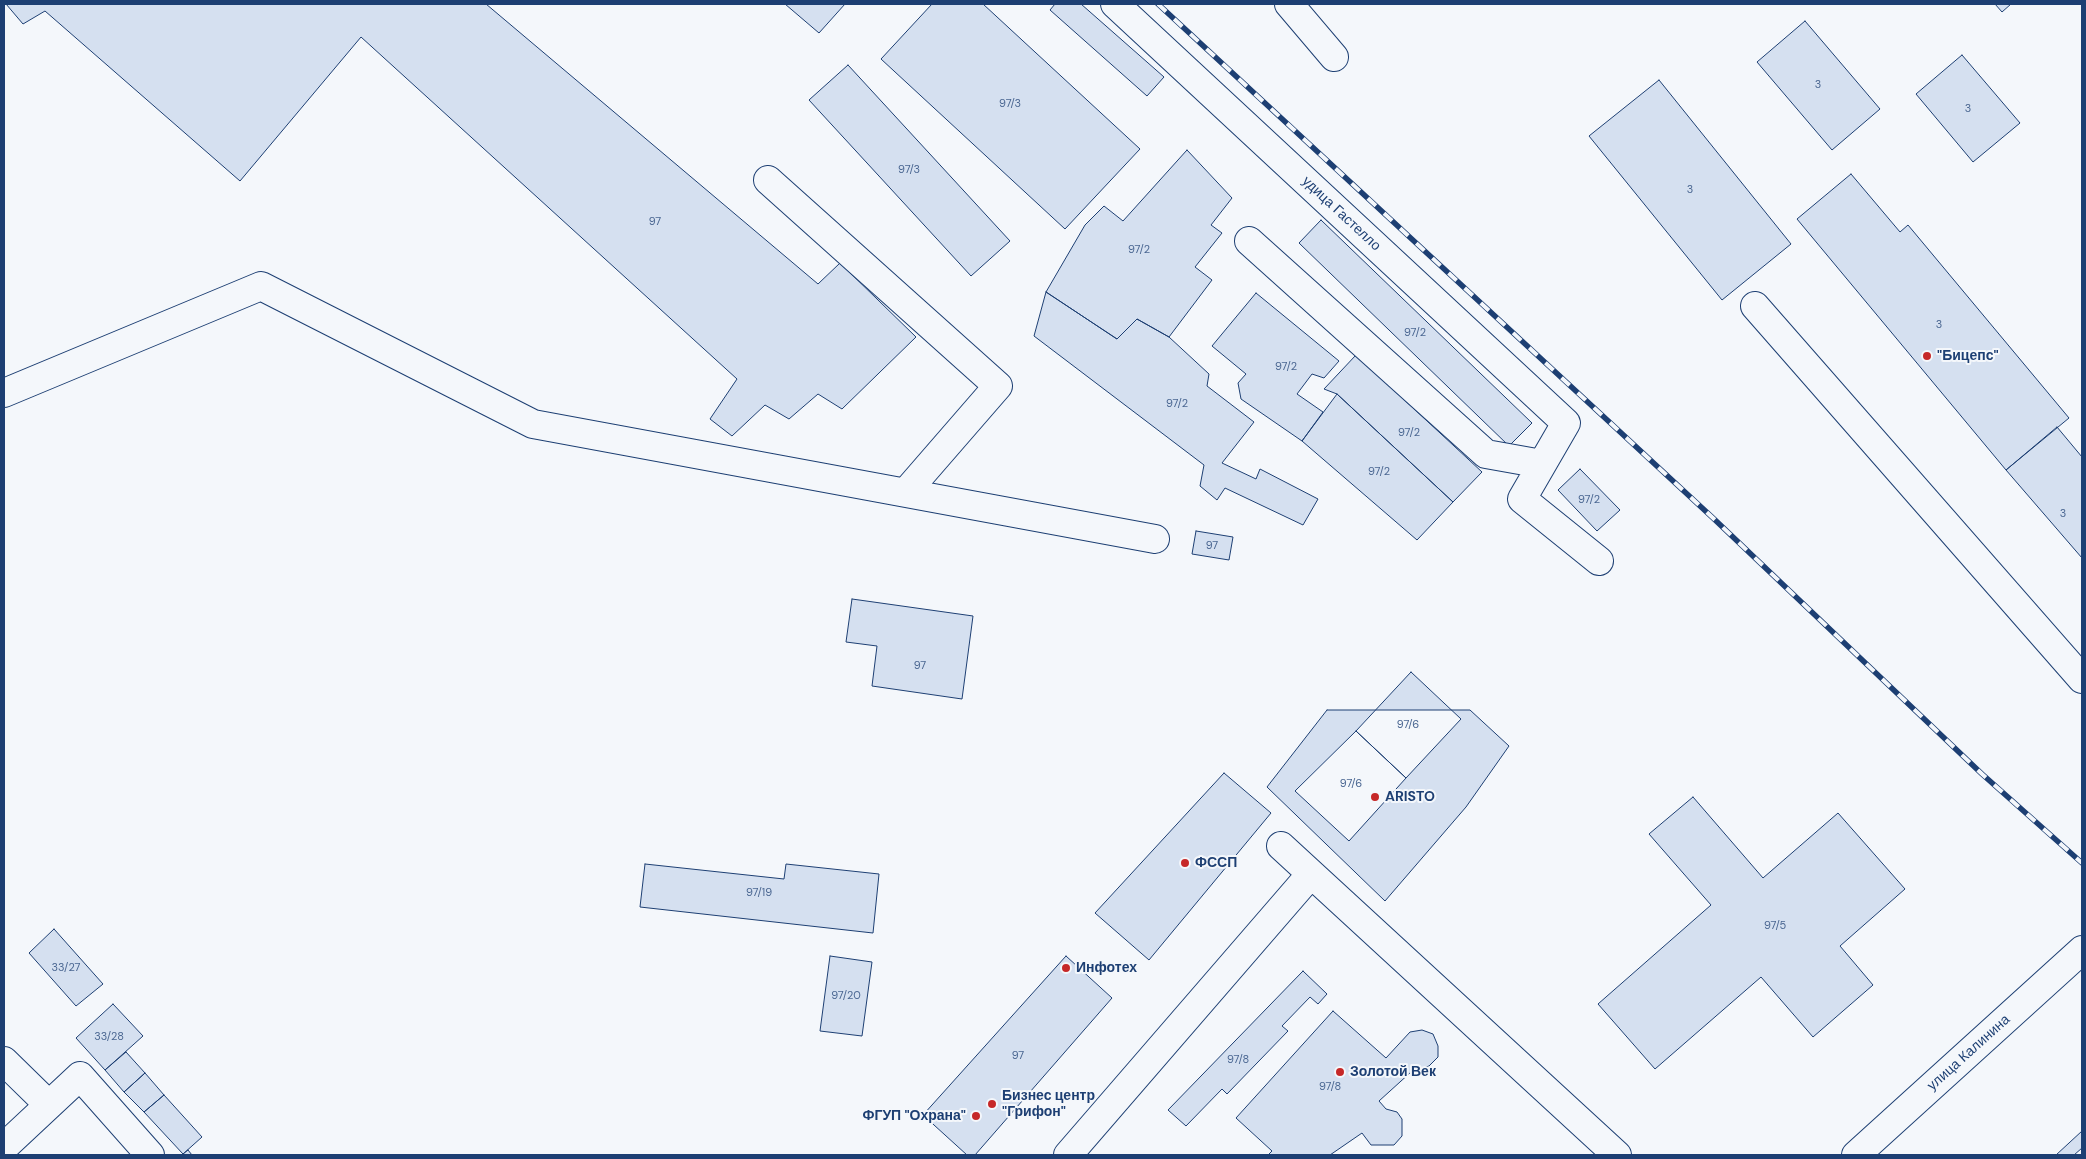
<!DOCTYPE html>
<meta charset="utf-8">
<style>
body{margin:0}
#map{position:relative;width:2086px;height:1159px;overflow:hidden;background:#f4f7fb;font-family:"DM Sans",sans-serif}
canvas{display:block}
.frame{position:absolute;inset:0;border:5px solid #1d3f73;pointer-events:none}
</style>
<div id="map">
<canvas width="2086" height="1159"></canvas>
<div class="frame"></div>
</div>
<script>
const c = document.querySelector('canvas').getContext('2d');
c.lineJoin = 'round';
function fillPath(path, color) { c.fillStyle = color; c.fill(path, 'evenodd'); }
const toPath = rows => new Path2D(rows.map(r => 'M' + r).join(''));
function stroke(path, color, width, dash) { c.strokeStyle = color; c.lineWidth = width; c.lineCap = dash ? 'butt' : 'round'; c.setLineDash(dash || []); c.stroke(path); }
function drawText(font, color, halo, rows, align = 'center') {
  c.font = font + ' "DM Sans",sans-serif'; c.lineWidth = 4; c.setLineDash([]); c.textBaseline = 'middle'; c.strokeStyle = halo; c.fillStyle = color; for (const [text, x, y, turn = 0] of rows) {
    c.save(); c.translate(x, y); c.rotate((+turn || 0) * Math.PI / 180); c.textAlign = isNaN(turn) ? turn : align; if (halo) c.strokeText(text, 0, 0); c.fillText(text, 0, 0); c.restore();
  }
}
const building = toPath([
 [6,4,486,4,818,284,840,263,916,337,842,409,818,394,789,419,765,405,732,436,710,419,737,379,361,37,240,181,45,11,23,24,6,4],
 [785,4,845,4,819,33,785,4],
 [932,4,983,4,1140,149,1065,229,881,59,932,4],
 [1055,4,1081,4,1164,77,1147,96,1050,10,1055,4],
 [1995,4,2011,4,2002,12,1995,4],
 [1805,21,1880,109,1832,150,1757,62,1805,21],
 [1962,55,2020,123,1973,162,1916,94,1962,55],
 [848,65,1010,241,971,276,809,100,848,65],
 [1659,80,1791,244,1722,300,1589,136,1659,80],
 [1187,150,1232,198,1211,225,1222,233,1195,267,1212,280,1169,337,1137,319,1117,339,1046,292,1085,225,1104,206,1123,221,1187,150],
 [1851,174,1900,232,1908,225,2069,418,2006,470,1797,219,1851,174],
 [1321,220,1532,423,1509,446,1299,243,1321,220],
 [1046,292,1117,339,1137,319,1169,337,1209,374,1207,386,1254,422,1222,463,1256,479,1260,469,1318,499,1303,525,1225,488,1217,500,1200,486,1204,465,1034,336,1046,292],
 [1256,293,1339,361,1324,378,1312,374,1297,394,1323,412,1302,441,1241,399,1238,383,1246,374,1212,346,1256,293],
 [1356,355,1482,472,1453,502,1337,394,1324,389,1356,355],
 [1337,394,1453,502,1417,540,1302,441,1337,394],
 [2057,427,2082,457,2082,558,2006,470,2057,427],
 [1580,469,1620,510,1597,531,1558,490,1580,469],
 [1196,531,1233,537,1229,560,1192,554,1196,531],
 [852,599,973,616,962,699,872,686,877,646,846,642,852,599],
 [1411,672,1461,719,1406,778,1356,731,1411,672],
 [1327,710,1470,710,1509,746,1466,807,1385,901,1267,787,1327,710],
 [1356,731,1406,778,1349,841,1295,791,1356,731],
 [1224,773,1271,813,1149,960,1095,913,1224,773],
 [1693,797,1763,878,1838,813,1905,889,1840,946,1873,985,1813,1037,1761,977,1655,1069,1598,1004,1711,905,1649,834,1693,797],
 [645,864,784,879,786,864,879,874,873,933,640,907,645,864],
 [54,929,103,984,76,1006,29,953,54,929],
 [830,956,872,962,862,1036,820,1031,830,956],
 [1066,956,1112,998,975,1155,967,1155,923,1115,1066,956],
 [1303,971,1327,994,1318,1004,1310,997,1282,1026,1288,1031,1227,1094,1222,1089,1186,1126,1168,1110,1303,971],
 [113,1004,143,1036,105,1070,76,1038,113,1004],
 [1333,1011,1386,1058,1410,1032,1422,1030,1433,1034,1438,1046,1438,1057,1429,1066,1411,1072,1379,1101,1386,1109,1397,1112,1402,1119,1402,1136,1394,1145,1371,1145,1362,1133,1330,1155,1268,1155,1272,1151,1236,1118,1333,1011],
 [126,1052,145,1073,124,1092,105,1070,126,1052],
 [145,1073,164,1095,144,1112,124,1092,145,1073],
 [164,1095,202,1137,183,1154,144,1112,164,1095],
 [2082,1131,2082,1155,2056,1155,2082,1131],
 [2082,1148,2082,1155,2074,1155,2082,1148],
 [188,1150,192,1155,182,1155,183,1154,188,1150]
]);
fillPath(building, '#d5e0f0');
stroke(building, '#1d3f73', 1);
const minor = toPath([
 [1115,4,1566,423,1522,499,1599,561],
 [1289,4,1334,57],
 [768,180,998,386,906,492],
 [1249,241,1486,454,1542,464],
 [1755,306,2082,679],
 [4,393,261,286,533,424,1155,539],
 [1281,846,1617,1155],
 [4,1061,49,1105],
 [4,1147,80,1076,150,1155],
 [1068,1155,1311,874]
]);
const major = toPath([
 [1856,1155,2082,950]
]);
stroke(minor, '#1d3f73', 30);
stroke(major, '#1d3f73', 30);
stroke(minor, '#f4f7fb', 28);
stroke(major, '#f4f7fb', 28);
const rail = toPath([
 [1158,4,1713,518,1982,774,2082,863]
]);
stroke(rail, '#1d3f73', 5.5);
stroke(rail, '#f4f7fb', 4, [11]);
for (const [x, y, r, color] of [
 [1927,356,5,"#c62828"],
 [1375,797,5,"#c62828"],
 [1185,863,5,"#c62828"],
 [1066,968,5,"#c62828"],
 [1340,1072,5,"#c62828"],
 [992,1104,5,"#c62828"],
 [976,1116,5,"#c62828"]
]) { const dot = new Path2D(); dot.arc(x, y, r, 0, 2 * Math.PI); c.fillStyle = color; c.fill(dot); stroke(dot, '#f4f7fb', 2); }
drawText('11px', '#4b6792', null, [
 ["3",1818,85],
 ["97/3",1010,104],
 ["3",1968,109],
 ["97/3",909,170],
 ["3",1690,190],
 ["97",655,222],
 ["97/2",1139,250],
 ["3",1939,325],
 ["97/2",1415,333],
 ["97/2",1286,367],
 ["97/2",1177,404],
 ["97/2",1409,433],
 ["97/2",1379,472],
 ["97/2",1589,500],
 ["3",2063,514],
 ["97",1212,546],
 ["97",920,666],
 ["97/6",1408,725],
 ["97/6",1351,784],
 ["97/19",759,893],
 ["97/5",1775,926],
 ["33/27",66,968],
 ["97/20",846,996],
 ["33/28",109,1037],
 ["97",1018,1056],
 ["97/8",1238,1060],
 ["97/8",1330,1087]
]);
drawText('14px', '#1d3f73', '#f4f7fb', [
 ["удица Гастелло",1341,214,43],
 ["улица Калинина",1969,1053,-42]
]);
drawText('bold 14px', '#1d3f73', '#f4f7fb', [
 ["\"Бицепс\"",1937,356],
 ["ARISTO",1385,797],
 ["ФССП",1195,863],
 ["Инфотех",1076,968],
 ["Золотой Век",1350,1072],
 ["Бизнес центр",1002,1096],
 ["\"Грифон\"",1002,1112],
 ["ФГУП \"Охрана\"",966,1116,"right"]
], 'left');
</script>
